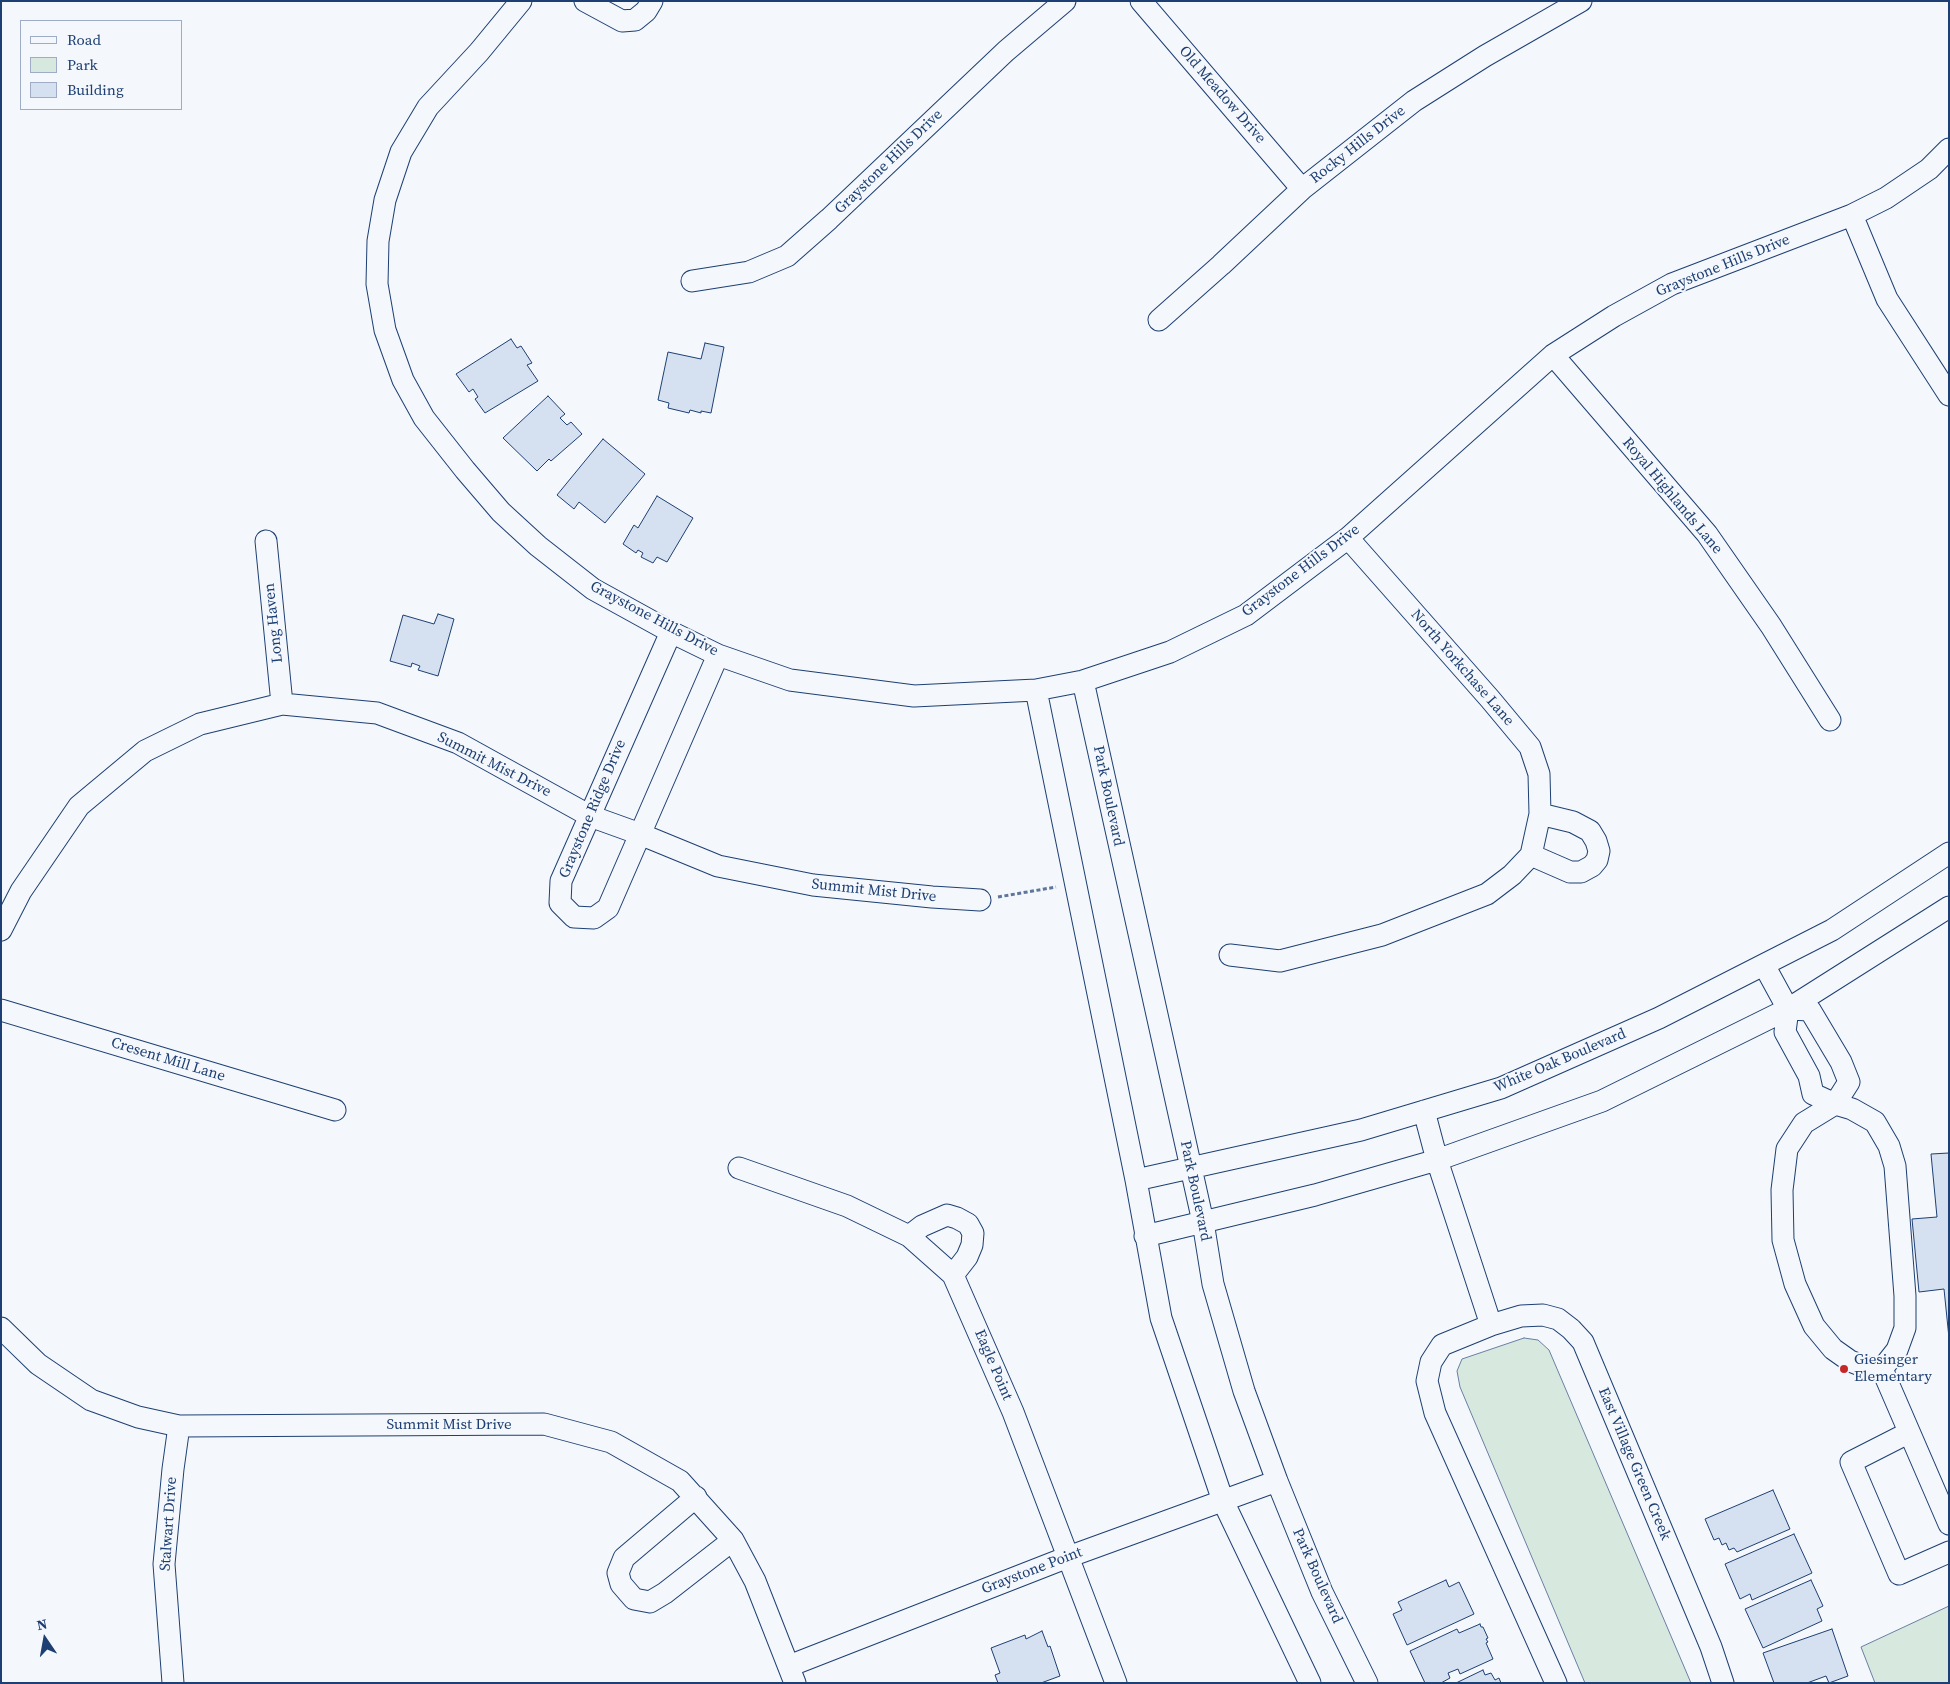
<!DOCTYPE html>
<style>
body{margin:0}
#map{position:relative;width:1950px;height:1684px;overflow:hidden;background:#f4f7fb;font-family:"Source Serif 4",serif}
canvas{display:block}
.frame{position:absolute;inset:0;border:2px solid #1d3f73;pointer-events:none}
.legend{position:absolute;left:20px;top:20px;width:162px;height:90px;box-sizing:border-box;background:#f4f7fb;border:1px solid #9eadc5;margin:0;padding:6px 9px;list-style:none;font-size:15px;color:#1d3f73}
.legend li{display:flex;align-items:center;gap:10px;height:25px}
.legend b{width:25px;border:1px solid #9eadc5}
.north{position:absolute;left:20px;top:1614px;width:50px;height:50px;-webkit-text-stroke:4px #f4f7fb;paint-order:stroke;rotate:348deg;font-size:14px;font-weight:700;line-height:20px;text-align:center;color:#1d3f73}
.north::after{content:'';display:block;margin:auto;width:18px;height:22px;background:#1d3f73;clip-path:polygon(50% 0,100% 100%,50% 72%,0 100%)}
</style>
<div id="map">
<canvas width="1950" height="1684"></canvas>
<div class="frame"></div>
<ul class="legend">
<li><b style="height:6px;background:#f4f7fb"></b>Road</li>
<li><b style="height:14px;background:#d7e8df"></b>Park</li>
<li><b style="height:14px;background:#d5e0f0"></b>Building</li>
</ul>
<div class="north">N</div>
</div>
<script>
const c = document.querySelector('canvas').getContext('2d');
c.lineJoin = 'round';
function fillPath(path, color) { c.fillStyle = color; c.fill(path, 'evenodd'); }
const toPath = rows => new Path2D(rows.map(r => 'M' + r).join(''));
function stroke(path, color, width, dash) { c.strokeStyle = color; c.lineWidth = width; c.lineCap = dash ? 'butt' : 'round'; c.setLineDash(dash || []); c.stroke(path); }
function drawText(font, color, halo, rows, align = 'center') {
  c.font = font + ' "Source Serif 4",serif'; c.lineWidth = 4; c.setLineDash([]); c.textBaseline = 'middle'; c.strokeStyle = halo; c.fillStyle = color; for (const [text, x, y, turn = 0] of rows) {
    c.save(); c.translate(x, y); c.rotate((+turn || 0) * Math.PI / 180); c.textAlign = isNaN(turn) ? turn : align; if (halo) c.strokeText(text, 0, 0); c.fillText(text, 0, 0); c.restore();
  }
}
const green = toPath([
 [1524,1338,1538,1340,1549,1350,1691,1683,1585,1683,1460,1387,1457,1371,1462,1359,1524,1338],
 [1949,1606,1949,1683,1875,1683,1861,1647,1949,1606]
]);
fillPath(green, '#d7e8df');
stroke(green, '#687fa3', 1);
const building = toPath([
 [511,339,517,348,521,346,532,363,527,365,538,381,485,413,475,399,478,397,473,389,469,392,456,374,511,339],
 [705,343,724,347,711,413,701,411,701,413,690,410,689,413,668,408,669,403,658,400,668,352,701,359,705,343],
 [548,396,565,414,560,418,567,425,571,422,582,434,551,461,549,459,537,471,503,438,548,396],
 [603,439,645,474,605,523,579,502,574,509,557,495,603,439],
 [657,496,693,518,667,562,657,557,653,563,641,557,643,553,638,550,636,553,623,544,634,525,638,528,657,496],
 [438,614,454,619,438,676,418,670,420,666,412,663,411,667,390,661,403,615,434,624,438,614],
 [1949,1153,1949,1338,1944,1289,1919,1292,1912,1219,1937,1217,1931,1154,1949,1153],
 [1773,1490,1790,1529,1737,1552,1734,1548,1729,1550,1726,1543,1722,1545,1719,1538,1714,1540,1705,1519,1773,1490],
 [1794,1534,1812,1573,1752,1600,1750,1594,1740,1599,1725,1564,1794,1534],
 [1446,1580,1449,1587,1459,1582,1474,1614,1407,1645,1393,1614,1402,1610,1398,1602,1446,1580],
 [1811,1580,1823,1606,1817,1609,1822,1621,1763,1648,1745,1609,1811,1580],
 [1480,1624,1481,1627,1483,1627,1488,1638,1486,1639,1488,1642,1486,1643,1493,1659,1460,1674,1458,1669,1448,1673,1450,1678,1441,1683,1425,1683,1410,1651,1457,1629,1459,1633,1480,1624],
 [1832,1629,1848,1676,1829,1683,1826,1676,1807,1683,1774,1683,1763,1653,1832,1629],
 [1042,1631,1048,1647,1050,1646,1060,1676,1041,1683,998,1683,995,1675,1000,1673,991,1648,1025,1635,1026,1639,1042,1631],
 [1483,1670,1485,1675,1491,1673,1495,1680,1499,1678,1501,1683,1456,1683,1483,1670]
]);
fillPath(building, '#d5e0f0');
stroke(building, '#1d3f73', 1);
const minor = toPath([
 [521,1,479,52,428,107,401,152,385,200,378,241,377,284,385,330,403,380,424,418,465,470,501,512,538,546,593,589,671,632,718,655,790,680,914,696,1036,690,1083,681,1170,652,1246,615,1348,538,1553,355,1614,316,1672,284,1852,215,1886,198,1929,169,1949,149],
 [585,1,622,21,635,20,646,11,652,1],
 [1141,1,1302,189],
 [1852,215,1887,299,1949,395],
 [692,281,749,272,787,256,829,219,1006,51,1065,1],
 [1159,320,1221,265,1302,189,1414,101,1485,56,1581,1],
 [1553,355,1707,534,1771,626,1830,720],
 [266,541,282,704],
 [671,632,561,881,560,903,574,917,594,918,608,908,718,655],
 [1083,681,1203,1222,1213,1284,1244,1391,1277,1481,1322,1592,1367,1683],
 [1036,690,1136,1180,1161,1318,1223,1501,1310,1683],
 [1531,855,1570,872,1581,872,1592,866,1597,860,1599,851,1596,841,1590,831,1573,822,1540,814],
 [1,930,21,891,79,806,145,751,200,724,282,704,377,713,458,743,590,816,640,834,718,866,813,885,932,897,980,900],
 [1230,955,1280,961,1382,935,1487,894,1512,875,1531,855,1540,814,1539,774,1530,747,1490,699,1348,538],
 [1764,965,1788,1009,1785,1032,1809,1076,1813,1094,1835,1104,1849,1082,1841,1062,1810,1010,1788,1009],
 [1,1010,335,1110],
 [1835,1104,1852,1109,1875,1122,1889,1146,1895,1166,1905,1296,1905,1328,1897,1350,1882,1369,1868,1368,1850,1361,1833,1349,1814,1326,1795,1284,1783,1240,1782,1190,1787,1149,1804,1123,1835,1104],
 [1424,1111,1437,1160,1491,1325],
 [739,1168,847,1206,909,1236,953,1275,1013,1412,1116,1683],
 [1136,1180,1361,1130,1501,1088,1659,1018,1832,930,1949,853],
 [909,1236,922,1226,947,1215,957,1218,968,1224,973,1233,972,1245,967,1257,953,1275],
 [1145,1236,1315,1195,1437,1160,1602,1101,1788,1009,1949,907],
 [1,1328,38,1364,91,1400,138,1417,179,1426,544,1424,611,1442,680,1481,733,1540,755,1581,795,1683],
 [1882,1369,1949,1524],
 [1908,1433,1851,1462,1899,1574,1949,1552],
 [696,1497,624,1558,618,1573,621,1584,634,1599,650,1602,665,1593,733,1540],
 [789,1666,1068,1557,1277,1481],
 [173,1683,164,1564,173,1469,179,1426],
 [1556,1683,1435,1413,1427,1381,1431,1362,1442,1345,1491,1325,1521,1316,1543,1315,1558,1319,1571,1329,1583,1342,1711,1647,1723,1683]
]);
stroke(minor, '#1d3f73', 23);
stroke(toPath([
 [998,897,1056,887]
]), '#5e769c', 3, [4, 2.5]);
stroke(minor, '#f4f7fb', 21);
for (const [x, y, r, color] of [
 [1844,1369,5,"#c62828"]
]) { const dot = new Path2D(); dot.arc(x, y, r, 0, 2 * Math.PI); c.fillStyle = color; c.fill(dot); stroke(dot, '#f4f7fb', 2); }
drawText('15px', '#1d3f73', '#f4f7fb', [
 ["Old Meadow Drive",1222,95,49],
 ["Rocky Hills Drive",1358,145,-38],
 ["Graystone Hills Drive",889,162,-44],
 ["Graystone Hills Drive",1723,266,-22],
 ["Royal Highlands Lane",1672,496,50],
 ["Graystone Hills Drive",1301,571,-37],
 ["Graystone Hills Drive",654,619,28],
 ["Long Haven",274,623,-96],
 ["North Yorkchase Lane",1462,668,49],
 ["Summit Mist Drive",494,765,27],
 ["Park Boulevard",1108,796,78],
 ["Graystone Ridge Drive",593,809,-67],
 ["Summit Mist Drive",874,891,6],
 ["Cresent Mill Lane",168,1060,17],
 ["White Oak Boulevard",1560,1061,-23],
 ["Park Boulevard",1195,1191,78],
 ["Eagle Point",993,1365,67],
 ["Summit Mist Drive",449,1425],
 ["East Village Green Creek",1634,1464,67],
 ["Stalwart Drive",169,1524,-86],
 ["Graystone Point",1032,1571,-21],
 ["Park Boulevard",1317,1576,66]
]);
drawText('15px', '#1d3f73', '#f4f7fb', [
 ["Giesinger",1854,1360],
 ["Elementary",1854,1377]
], 'left');
</script>
